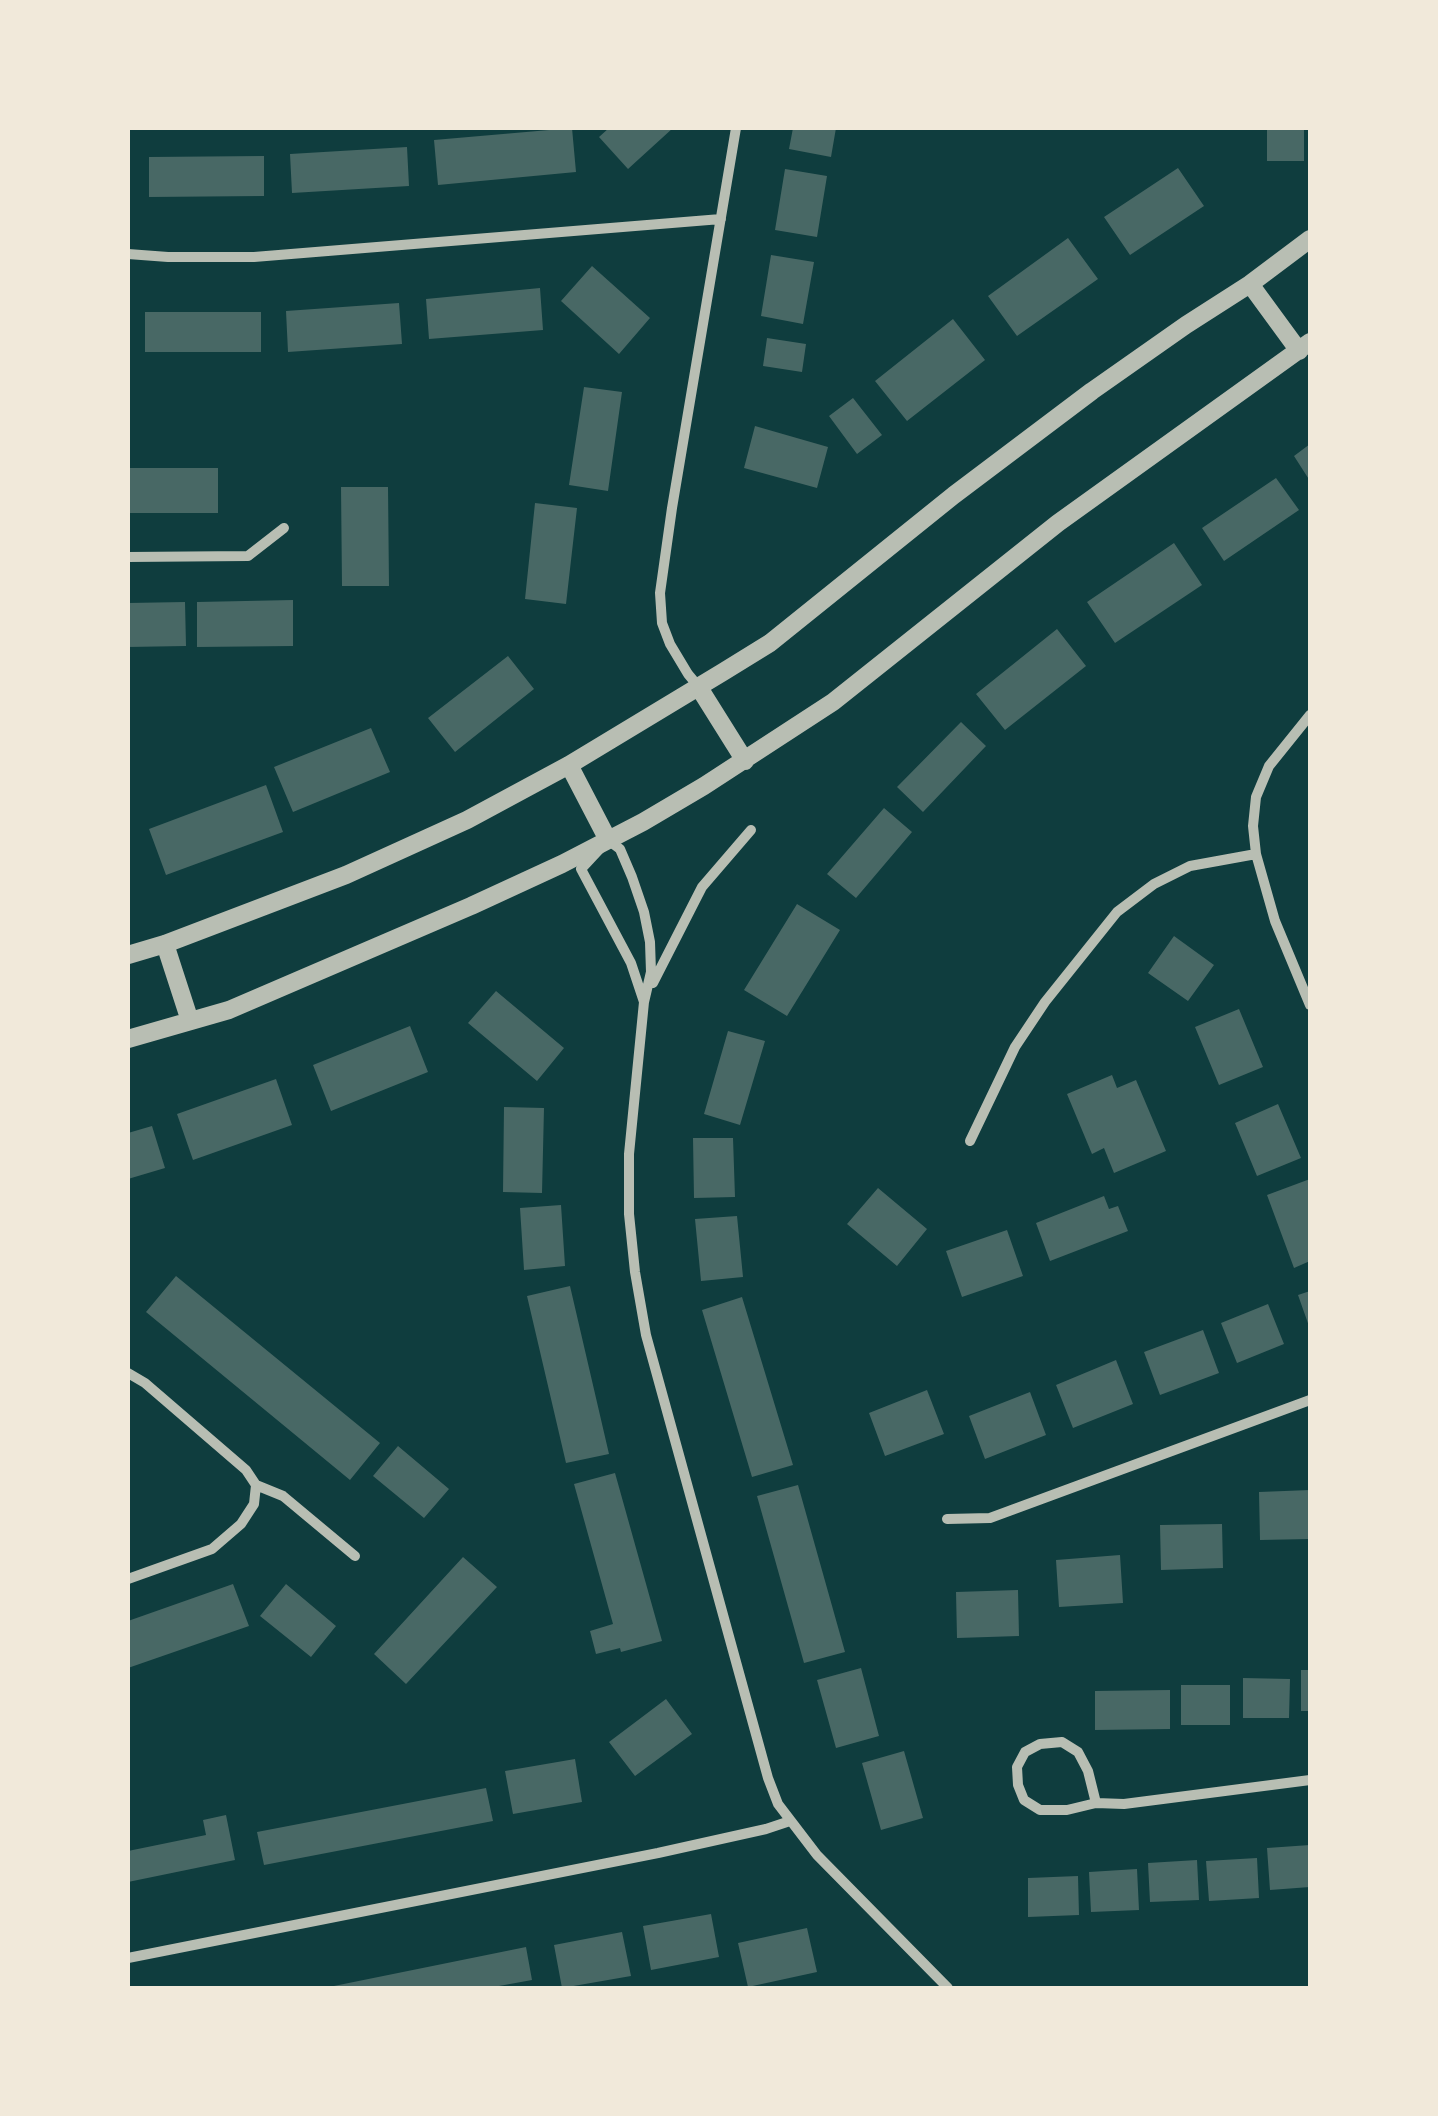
<!DOCTYPE html>
<style>
body{margin:0}
#map{position:relative;width:1438px;height:2116px;overflow:hidden;background:#0f3d3e;font-family:"Space Grotesk",sans-serif}
canvas{display:block}
.frame{position:absolute;inset:0;border:130px solid #f1e9da;pointer-events:none}
</style>
<div id="map">
<canvas width="1438" height="2116"></canvas>
<div class="frame"></div>
</div>
<script>
const c = document.querySelector('canvas').getContext('2d');
c.lineJoin = 'round';
function fillPath(path, color) { c.fillStyle = color; c.fill(path, 'evenodd'); }
const toPath = rows => new Path2D(rows.map(r => 'M' + r).join(''));
function stroke(path, color, width, dash) { c.strokeStyle = color; c.lineWidth = width; c.lineCap = dash ? 'butt' : 'round'; c.setLineDash(dash || []); c.stroke(path); }
fillPath(toPath([
 [572,128,576,172,438,185,434,140],
 [609,128,673,128,628,169,599,137],
 [793,128,836,128,831,157,789,149],
 [1267,128,1304,128,1304,161,1267,161],
 [407,147,409,186,292,193,290,154],
 [264,156,264,196,149,197,149,157],
 [1178,168,1204,206,1130,255,1104,217],
 [785,169,827,176,817,237,775,230],
 [1068,238,1098,279,1017,336,988,296],
 [771,255,814,262,803,324,761,316],
 [592,266,650,318,619,354,561,301],
 [540,288,543,330,429,339,426,299],
 [399,303,402,344,288,352,286,311],
 [145,312,261,312,261,352,145,352],
 [953,319,985,360,907,421,875,381],
 [767,338,806,344,802,372,763,366],
 [584,387,622,392,608,491,569,485],
 [853,398,882,435,857,454,829,416],
 [755,426,828,447,817,488,744,468],
 [1310,444,1310,481,1294,456],
 [128,468,218,468,218,513,128,513],
 [1276,478,1299,510,1224,561,1202,528],
 [341,487,388,487,389,586,342,586],
 [535,503,577,508,566,604,525,599],
 [1174,543,1202,585,1115,643,1087,602],
 [293,600,293,646,197,647,197,602],
 [185,602,186,646,128,647,128,603],
 [1057,629,1086,666,1005,730,976,694],
 [508,656,534,689,455,752,428,718],
 [961,722,986,746,923,812,897,787],
 [371,728,390,772,293,812,274,767],
 [266,785,283,832,166,875,149,829],
 [884,808,912,832,856,898,827,874],
 [797,904,840,930,787,1016,744,990],
 [1174,936,1214,965,1188,1001,1148,973],
 [496,991,564,1048,537,1081,468,1023],
 [1239,1009,1263,1067,1219,1085,1195,1027],
 [410,1026,428,1072,331,1111,313,1065],
 [728,1031,765,1041,740,1125,704,1114],
 [1112,1075,1117,1088,1136,1080,1166,1151,1114,1173,1104,1148,1092,1154,1067,1094],
 [276,1079,292,1125,193,1160,177,1114],
 [1278,1104,1301,1158,1257,1176,1235,1123],
 [504,1107,544,1108,542,1193,503,1192],
 [152,1126,165,1168,128,1179,128,1133],
 [693,1138,733,1138,735,1197,694,1198],
 [1310,1179,1310,1261,1294,1268,1267,1195],
 [878,1188,927,1229,897,1266,847,1224],
 [1104,1196,1109,1209,1118,1206,1128,1231,1050,1261,1036,1223],
 [561,1205,565,1266,524,1270,520,1208],
 [737,1216,743,1277,701,1281,695,1219],
 [1007,1230,1023,1276,962,1297,946,1251],
 [176,1276,380,1443,350,1480,146,1312],
 [570,1286,609,1454,566,1463,527,1296],
 [1310,1291,1310,1329,1298,1295],
 [742,1297,793,1465,752,1477,702,1310],
 [1268,1304,1284,1344,1237,1363,1221,1323],
 [1203,1330,1219,1373,1160,1395,1144,1352],
 [1116,1360,1133,1404,1073,1428,1056,1385],
 [927,1390,944,1434,885,1456,869,1413],
 [1030,1392,1046,1435,985,1459,969,1416],
 [398,1446,449,1489,424,1518,373,1476],
 [615,1473,662,1641,621,1652,620,1648,596,1654,590,1631,613,1624,574,1484],
 [798,1485,845,1652,804,1663,757,1496],
 [1310,1490,1310,1539,1260,1540,1259,1492],
 [1222,1524,1223,1568,1161,1570,1160,1525],
 [1120,1555,1123,1603,1059,1607,1056,1560],
 [463,1557,497,1587,406,1684,374,1654],
 [233,1584,249,1626,128,1668,128,1621],
 [286,1584,336,1626,311,1657,260,1616],
 [1018,1590,1019,1636,957,1638,956,1592],
 [861,1668,879,1736,836,1748,817,1680],
 [1301,1670,1310,1670,1310,1711,1301,1711],
 [1243,1678,1290,1679,1289,1718,1243,1718],
 [1181,1685,1230,1685,1230,1725,1181,1725],
 [1170,1690,1170,1729,1095,1730,1095,1691],
 [666,1699,692,1734,635,1776,609,1742],
 [904,1751,923,1818,881,1830,862,1763],
 [575,1759,582,1802,513,1814,505,1771],
 [486,1788,493,1821,264,1865,257,1832],
 [226,1815,235,1860,128,1882,128,1851,206,1835,203,1820],
 [1310,1845,1310,1887,1270,1890,1267,1848],
 [1257,1858,1259,1898,1209,1901,1206,1861],
 [1197,1860,1199,1900,1150,1902,1148,1863],
 [1137,1869,1139,1910,1091,1912,1089,1872],
 [1078,1876,1079,1915,1028,1917,1028,1878],
 [711,1914,719,1957,651,1970,643,1926],
 [807,1928,817,1972,748,1987,738,1943],
 [622,1932,631,1976,562,1988,554,1945],
 [526,1947,532,1980,488,1988,329,1988,329,1987]
]), '#486865');
stroke(toPath([
 [128,254,168,257,254,257,721,219],
 [128,557,248,556,284,528],
 [698,686,688,674,670,644,662,623,660,593,672,508,736,128],
 [1310,715,1269,766,1256,797,1253,826,1256,854,1275,921,1310,1005],
 [653,983,702,887,751,830],
 [644,1002,631,963,581,869,608,840,620,849,632,877,644,912,650,942,651,972,644,1002,629,1154,629,1214,635,1272,646,1335,768,1778,778,1804,817,1855,948,1988],
 [970,1141,1015,1047,1045,1002,1117,912,1154,884,1190,866,1256,854],
 [128,1373,145,1383,246,1470,256,1485,254,1504,241,1524,212,1549,128,1579],
 [256,1485,283,1496,355,1556],
 [947,1519,990,1518,1310,1400],
 [1062,1742,1078,1752,1088,1771,1096,1803,1067,1810,1040,1810,1024,1800,1018,1785,1017,1767,1025,1752,1040,1744,1062,1742],
 [1096,1803,1124,1804,1310,1780],
 [128,1958,658,1853,766,1829,790,1821]
]), '#b8beb3', 10);
stroke(toPath([
 [1250,284,1299,351],
 [698,686,745,761],
 [569,765,608,840],
 [165,944,190,1021],
 [128,955,165,944,346,875,467,820,569,765,723,672,770,643,954,495,1092,391,1186,325,1250,284,1310,239],
 [128,1039,229,1010,471,906,562,864,643,822,704,786,833,702,1058,523,1310,342]
]), '#b8beb3', 18);
</script>
